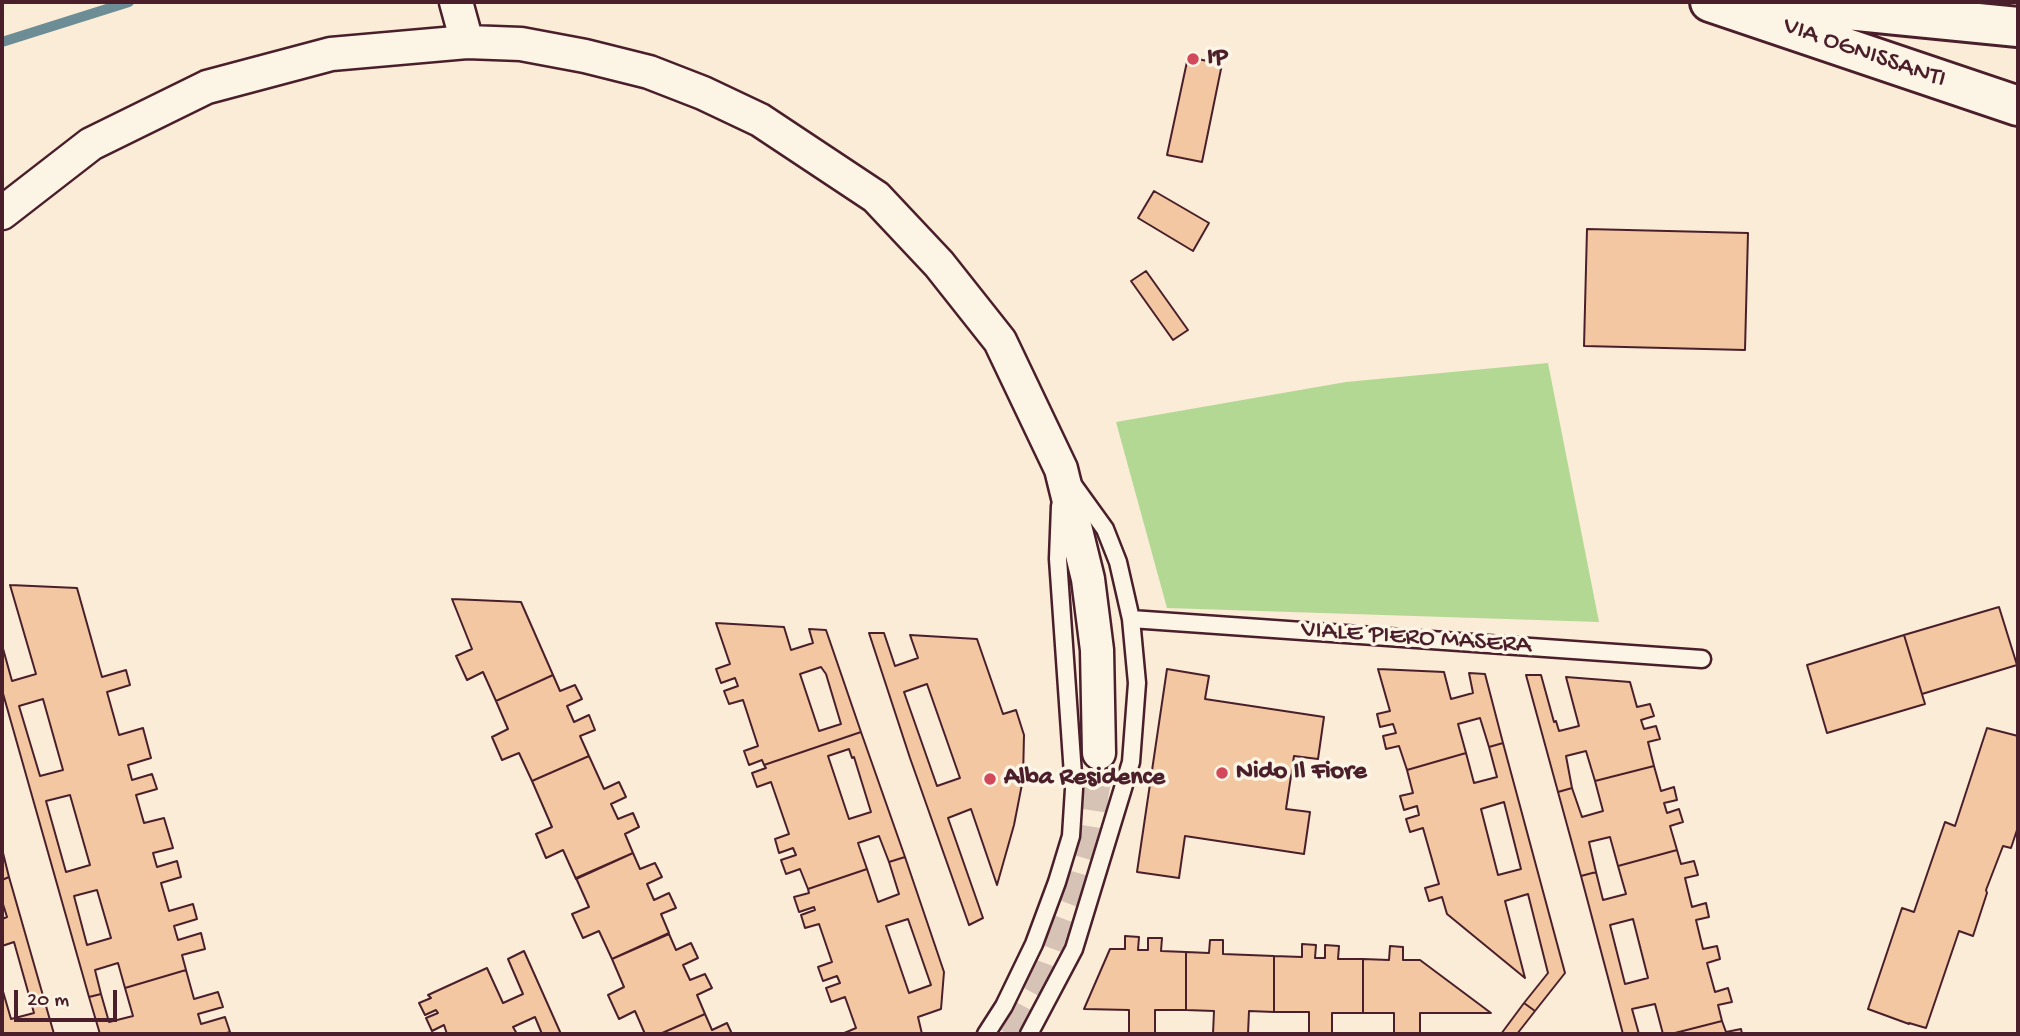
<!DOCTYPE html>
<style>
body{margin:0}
#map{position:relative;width:2020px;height:1036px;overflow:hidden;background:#faecd7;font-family:"Gochi Hand",sans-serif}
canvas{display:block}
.frame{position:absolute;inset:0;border:4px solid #4a1f2b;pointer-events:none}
.scale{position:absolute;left:14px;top:990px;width:103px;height:32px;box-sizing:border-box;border:4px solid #4a1f2b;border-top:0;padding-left:9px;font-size:21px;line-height:24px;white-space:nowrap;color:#4a1f2b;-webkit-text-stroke:5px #fcf5e5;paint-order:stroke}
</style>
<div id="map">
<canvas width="2020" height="1036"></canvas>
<div class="frame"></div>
<div class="scale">20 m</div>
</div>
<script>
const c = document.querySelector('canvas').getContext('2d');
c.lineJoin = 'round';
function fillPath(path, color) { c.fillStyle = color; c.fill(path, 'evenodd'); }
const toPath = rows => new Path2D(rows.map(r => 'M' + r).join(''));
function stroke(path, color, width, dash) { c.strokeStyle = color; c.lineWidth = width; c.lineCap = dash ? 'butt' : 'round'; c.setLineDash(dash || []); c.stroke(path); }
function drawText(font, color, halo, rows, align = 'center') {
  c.font = font + ' "Gochi Hand",sans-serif'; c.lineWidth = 7; c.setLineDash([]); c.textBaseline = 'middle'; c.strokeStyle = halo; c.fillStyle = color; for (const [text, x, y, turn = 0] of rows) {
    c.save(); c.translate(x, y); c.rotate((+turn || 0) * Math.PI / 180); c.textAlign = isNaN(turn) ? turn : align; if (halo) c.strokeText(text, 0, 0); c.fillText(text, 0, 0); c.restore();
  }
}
fillPath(toPath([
 [1548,363,1599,622,1167,608,1116,422,1346,382]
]), '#b3d893');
stroke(toPath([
 [2,42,129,2]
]), '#6d8d96', 10);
const building = toPath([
 [1188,57,1222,64,1202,162,1167,155,1188,57],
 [1154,191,1209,223,1193,251,1138,218,1154,191],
 [1587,229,1748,233,1745,350,1584,346,1587,229],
 [1146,271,1188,330,1173,340,1131,281,1146,271],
 [10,585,77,588,102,677,126,670,130,685,107,692,119,735,143,728,151,758,128,765,132,780,152,774,157,789,136,795,144,823,164,818,173,848,153,853,157,867,177,861,181,877,161,883,169,911,193,904,197,919,174,926,178,940,201,933,205,949,182,955,186,970,125,988,118,963,95,970,101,994,89,997,2,690,2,645,12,681,36,674,10,585],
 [43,699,63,770,40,776,19,706,43,699],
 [70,795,90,865,66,872,46,801,70,795],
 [97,890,111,938,87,945,74,896,97,890],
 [452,599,521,602,553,675,496,701,483,672,467,680,456,656,472,649,452,599],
 [1999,607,2017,665,1922,694,1904,635,1999,607],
 [716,623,784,627,791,650,813,643,809,629,826,630,861,732,764,765,762,760,749,765,744,751,758,746,743,700,729,704,724,691,738,686,735,678,721,683,716,669,730,664,716,623],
 [821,667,826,674,841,724,819,731,800,674,821,667],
 [869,633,884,633,895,666,918,658,910,635,977,639,1003,714,1016,710,1024,735,1023,779,1014,825,997,885,971,809,948,818,983,918,969,925,910,758,869,633],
 [927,684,960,778,937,786,904,692,927,684],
 [1904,635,1925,704,1827,733,1807,665,1904,635],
 [1167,669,1209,676,1205,699,1324,717,1318,759,1294,756,1286,809,1310,812,1304,854,1185,836,1179,878,1137,872,1167,669],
 [1378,669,1444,672,1451,699,1473,693,1469,673,1485,674,1503,743,1489,747,1480,718,1458,724,1466,753,1407,770,1399,746,1386,749,1383,736,1396,733,1393,724,1380,727,1377,714,1390,711,1378,669],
 [553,675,560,691,575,685,582,699,567,706,574,722,589,715,595,730,580,736,589,756,532,781,519,753,502,760,492,737,508,729,496,701,553,675],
 [1526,675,1541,675,1554,722,1556,721,1559,731,1579,726,1566,677,1630,682,1637,707,1650,704,1654,716,1641,720,1644,729,1656,726,1660,739,1648,742,1654,766,1595,781,1586,751,1566,756,1572,788,1558,792,1526,675],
 [1987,728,2018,736,2018,827,2011,848,2003,846,1986,890,1987,893,1973,936,1959,931,1926,1028,1909,1023,1909,1024,1868,1009,1902,908,1914,912,1945,822,1955,826,1987,728],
 [861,732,905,857,889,862,879,836,858,843,867,869,808,889,800,869,786,874,781,860,796,855,793,848,779,853,775,839,789,834,771,782,757,787,752,773,766,768,764,765,861,732],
 [849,749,852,758,854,757,871,812,849,819,828,756,849,749],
 [1503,743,1565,973,1535,1011,1524,1003,1548,973,1528,894,1505,901,1525,978,1447,914,1442,897,1429,901,1425,888,1439,884,1423,828,1410,832,1406,819,1419,815,1417,806,1404,810,1400,796,1413,793,1407,770,1466,753,1474,783,1497,777,1489,747,1503,743],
 [1504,802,1521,869,1498,875,1481,809,1504,802],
 [589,756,604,789,619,782,626,797,611,804,618,819,633,813,639,827,625,834,633,853,576,879,563,850,546,858,536,834,552,827,532,781,589,756],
 [1654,766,1661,791,1674,787,1677,800,1664,803,1667,813,1679,809,1683,822,1670,826,1677,850,1618,866,1610,837,1589,842,1596,872,1581,876,1558,792,1572,788,1582,817,1603,811,1595,781,1654,766],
 [2,849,9,877,2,880,2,849],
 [1677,850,1681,864,1694,861,1698,875,1685,878,1692,907,1706,903,1709,917,1696,920,1703,949,1717,946,1720,959,1707,963,1715,992,1728,988,1732,1002,1718,1005,1722,1021,1671,1034,1663,1034,1655,1004,1632,1009,1639,1034,1623,1034,1581,876,1596,872,1603,900,1626,894,1618,866,1677,850],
 [1633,919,1648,978,1625,984,1610,925,1633,919],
 [633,853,640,869,655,863,662,877,647,884,654,900,669,893,676,908,661,914,669,933,612,959,599,931,583,938,572,914,589,907,576,878,633,853],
 [905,857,944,972,941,1009,918,1017,922,1034,842,1034,856,1028,845,997,831,1002,826,988,840,983,837,976,823,981,818,967,832,962,819,924,805,928,801,915,815,910,814,907,799,912,794,897,809,893,808,889,867,869,878,902,899,894,889,862,905,857],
 [908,919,931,985,909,993,886,926,908,919],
 [9,877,54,1034,2,1034,2,988,11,1019,34,1013,14,942,2,946,2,919,7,917,2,901,2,880,9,877],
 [669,934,676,950,691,943,698,958,683,965,690,980,705,974,712,988,697,995,705,1014,660,1034,645,1034,635,1011,619,1019,608,995,624,987,612,959,669,934],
 [1125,936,1139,937,1138,950,1148,950,1148,938,1162,938,1161,951,1186,952,1186,1010,1155,1010,1155,1034,1184,1034,1078,1034,1129,1034,1129,1010,1084,1009,1110,949,1125,949,1125,936],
 [1210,940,1223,940,1223,954,1274,956,1274,1012,1249,1011,1248,1034,1213,1034,1214,1011,1186,1010,1186,952,1209,953,1210,940],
 [1302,944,1316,945,1315,958,1325,958,1325,945,1339,946,1338,959,1363,959,1363,1013,1332,1013,1332,1034,1309,1034,1309,1012,1274,1012,1274,956,1302,957,1302,944],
 [1390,946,1403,947,1403,960,1420,960,1491,1013,1420,1013,1420,1034,1394,1034,1394,1013,1363,1013,1363,959,1389,960,1390,946],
 [524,951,561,1034,542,1034,535,1017,513,1027,517,1034,447,1034,444,1025,432,1031,426,1018,438,1013,436,1010,425,1015,419,1003,431,998,428,995,487,968,503,1003,523,994,508,959,524,951],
 [186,970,194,999,218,992,223,1007,198,1014,201,1024,225,1017,230,1032,223,1034,100,1034,89,997,101,994,109,1022,133,1016,125,988,186,970],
 [1524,1003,1535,1011,1517,1034,1501,1034,1524,1003],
 [705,1014,712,1030,727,1023,732,1034,660,1034,705,1014],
 [1722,1021,1726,1032,1741,1029,1742,1034,1671,1034,1722,1021]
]);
fillPath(building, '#f2c7a1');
stroke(building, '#4a1f2b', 2);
stroke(toPath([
 [1008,1034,1044,966,1069,900,1085,845,1099,753]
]), '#d7c3b5', 32, [32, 16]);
const lane = toPath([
 [1131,619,1702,659],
 [986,1034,1004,1006,1034,944,1057,882,1071,836,1074,789,1058,559,1060,506],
 [1029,1034,1074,949,1131,762,1137,683,1131,619,1118,562,1105,529,1074,486]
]);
const street = toPath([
 [456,2,467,42],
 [2,213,91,144,207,87,331,54,467,42,521,44,585,56,649,72,703,93,760,120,876,197,939,264,1000,341,1061,469,1088,579,1097,650,1099,753]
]);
const primary = toPath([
 [1710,2,2018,106],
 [1767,2,2018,27]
]);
stroke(lane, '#4a1f2b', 21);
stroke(street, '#4a1f2b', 37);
stroke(primary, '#4a1f2b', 44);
stroke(lane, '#fcf5e5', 16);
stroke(street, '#fcf5e5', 32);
stroke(primary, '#fcf5e5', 38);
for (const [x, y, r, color] of [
 [1193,59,7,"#d1495b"],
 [1222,773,7,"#d1495b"],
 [990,779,7,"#d1495b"]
]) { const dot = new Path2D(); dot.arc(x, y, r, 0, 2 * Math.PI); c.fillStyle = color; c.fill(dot); stroke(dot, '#fcf5e5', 2.5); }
drawText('26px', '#4a1f2b', '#fcf5e5', [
 ["VIA OGNISSANTI",1864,54,19],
 ["VIALE PIERO MASERA",1416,639,4]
]);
drawText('bold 26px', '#4a1f2b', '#fcf5e5', [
 ["IP",1207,59],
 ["Nido Il Fiore",1236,773],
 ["Alba Residence",1004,779]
], 'left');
</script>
